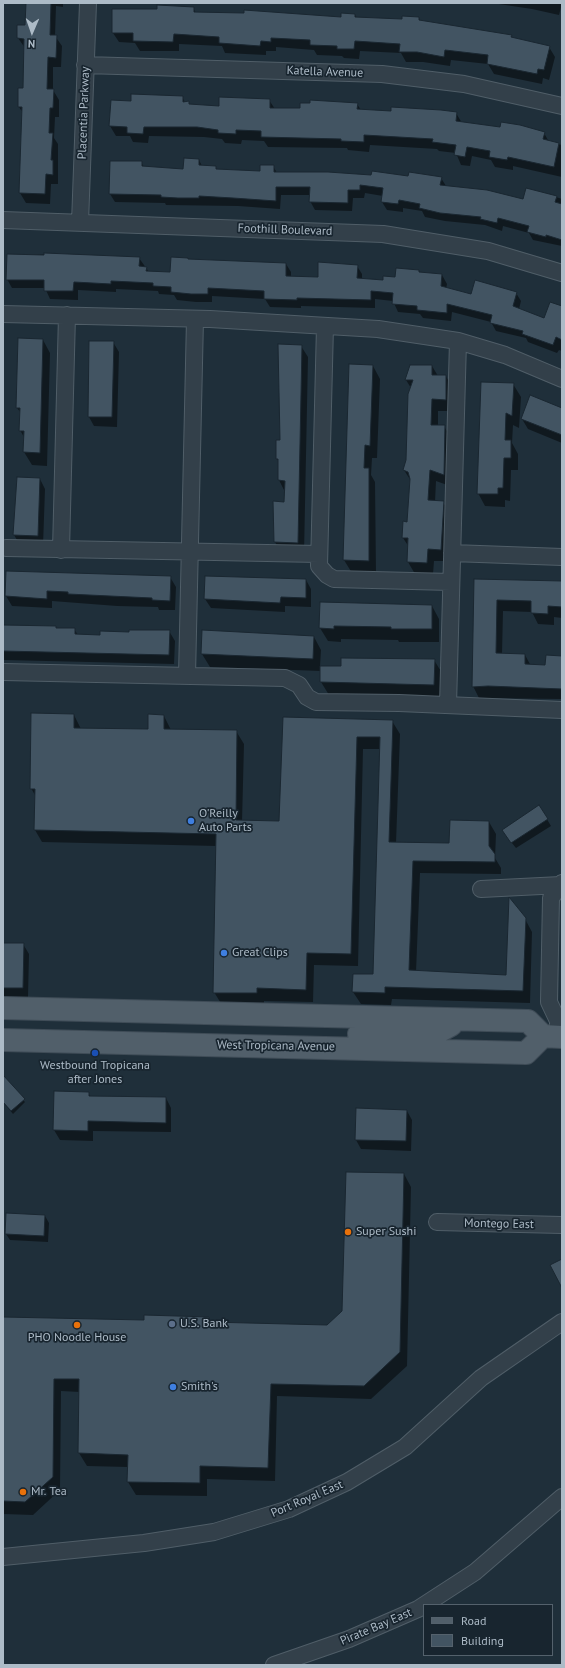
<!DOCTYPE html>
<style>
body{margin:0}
#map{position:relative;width:565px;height:1668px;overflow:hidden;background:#1f2f3a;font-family:"PT Sans",sans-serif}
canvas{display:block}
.frame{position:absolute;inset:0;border:4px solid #adbbc7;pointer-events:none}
.legend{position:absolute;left:423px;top:1604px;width:130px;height:52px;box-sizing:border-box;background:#18252f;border:1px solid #54616c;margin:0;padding:5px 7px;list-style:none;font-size:12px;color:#adbbc7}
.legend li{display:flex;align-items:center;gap:8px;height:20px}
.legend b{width:20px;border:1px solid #54616c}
.north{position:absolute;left:12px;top:12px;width:40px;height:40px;-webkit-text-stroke:3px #18252f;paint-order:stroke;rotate:182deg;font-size:11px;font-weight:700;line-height:16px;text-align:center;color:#adbbc7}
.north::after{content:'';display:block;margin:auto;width:14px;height:18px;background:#adbbc7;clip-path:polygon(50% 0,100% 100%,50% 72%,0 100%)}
</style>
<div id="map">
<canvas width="565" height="1668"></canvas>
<div class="frame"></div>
<ul class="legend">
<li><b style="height:5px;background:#515f6a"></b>Road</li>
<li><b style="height:11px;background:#425462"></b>Building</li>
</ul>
<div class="north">N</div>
</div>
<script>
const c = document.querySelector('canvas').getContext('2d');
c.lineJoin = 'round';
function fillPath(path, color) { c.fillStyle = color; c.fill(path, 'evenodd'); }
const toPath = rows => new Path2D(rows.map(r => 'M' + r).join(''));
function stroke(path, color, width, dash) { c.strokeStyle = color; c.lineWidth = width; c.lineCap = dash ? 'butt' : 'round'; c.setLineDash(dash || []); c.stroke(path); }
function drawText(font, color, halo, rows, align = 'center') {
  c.font = font + ' "PT Sans",sans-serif'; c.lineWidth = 3.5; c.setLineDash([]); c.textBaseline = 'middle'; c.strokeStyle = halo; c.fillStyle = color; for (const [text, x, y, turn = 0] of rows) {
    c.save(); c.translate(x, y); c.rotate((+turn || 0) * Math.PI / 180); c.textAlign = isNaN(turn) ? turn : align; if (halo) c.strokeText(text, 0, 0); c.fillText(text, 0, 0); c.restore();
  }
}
fillPath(toPath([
 [27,3,63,3,63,7,56,6,55,36,62,46,61,67,53,67,53,90,59,100,59,117,55,117,54,138,58,144,58,184,51,184,50,204,26,203,20,193,23,113,19,107,24,89,25,48,18,38,18,26,26,26],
 [492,3,562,3,559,15,532,9],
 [193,8,196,13,342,18,355,15,357,18,402,20,419,18,420,21,511,36,512,39,549,47,555,57,549,80,543,78,542,84,494,74,488,64,451,60,450,66,423,62,406,62,401,53,360,51,359,59,344,58,342,56,317,55,314,50,276,47,276,51,266,51,266,55,225,53,222,46,179,44,179,51,140,51,135,43,119,42,113,33,158,10],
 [182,97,185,102,188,102,190,105,220,107,269,100,275,109,292,110,357,104,361,110,456,113,462,123,544,133,549,142,562,145,562,177,513,166,513,170,495,167,491,160,472,156,470,166,461,165,456,153,439,151,437,149,370,145,369,152,348,150,347,148,268,147,264,141,242,140,241,144,225,143,222,139,204,137,149,136,148,143,133,142,130,136,116,136,110,126,132,102],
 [199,160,202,166,215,166,217,170,261,172,273,166,277,173,441,178,446,186,524,200,556,197,562,199,562,246,533,240,529,233,503,226,502,231,485,225,445,221,425,217,422,211,403,208,403,212,387,210,382,202,383,196,365,193,364,198,353,198,352,211,315,210,310,201,310,195,281,195,280,209,238,206,166,205,165,203,115,202,110,194,141,162,144,167,184,170],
 [74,254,139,258,149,272,171,273,188,260,286,264,291,272,291,277,319,278,357,266,362,274,362,280,384,281,419,271,420,273,442,275,447,284,446,289,472,295,516,293,521,301,519,309,544,320,562,307,562,351,559,350,557,353,528,342,526,338,496,331,491,322,452,312,451,321,423,318,420,314,398,312,393,301,375,299,375,308,301,306,301,308,270,307,265,299,212,296,212,302,196,302,177,300,174,295,159,294,158,291,116,289,116,292,78,290,78,300,50,299,45,288,12,288,7,279,8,255],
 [43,340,50,353,47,466,32,465,24,452,25,439,20,430,21,413,17,408],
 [113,342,119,352,117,427,94,426,89,417],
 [301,346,308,357,304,554,281,553,275,542,285,503,285,492,279,480,279,463,277,458],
 [350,365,373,366,380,379,377,458,372,458,371,475,375,482,376,574,352,573,344,560],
 [432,366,438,376,446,376,452,388,452,411,438,411,438,426,444,426,451,438,450,486,436,481,435,502,443,502,450,514,447,561,434,561,433,574,415,574,408,562,409,547,403,538,408,523,411,481,404,470,407,460,411,388,406,380],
 [513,384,521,397,519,428,513,425,512,443,518,454,518,470,511,470,510,501,505,500,505,507,485,506,478,493],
 [562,409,562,443,528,429,522,419],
 [40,479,45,489,43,546,20,545,14,535],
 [7,572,170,577,176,587,175,610,159,610,158,607,117,606,52,601,52,608,12,606,6,596],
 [306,580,311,589,311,607,285,606,285,612,211,608,205,599],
 [475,580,562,582,562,618,554,617,554,625,538,624,532,612,503,611,502,654,525,655,531,666,546,666,562,657,562,699,479,698,473,686],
 [321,603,432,606,439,619,439,642,399,642,398,640,341,639,341,642,328,641,320,628],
 [3,626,74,629,78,635,101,636,169,631,175,641,174,664,4,660],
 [314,637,321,650,320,667,342,667,434,660,442,673,441,698,329,695,321,682,321,671,210,667,202,654],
 [74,715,81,729,149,730,164,716,171,730,236,731,244,744,242,822,280,822,284,718,392,721,400,734,396,843,450,844,489,822,496,834,495,858,501,868,501,874,420,873,416,972,507,976,525,919,532,932,530,1003,392,999,391,1005,361,1004,353,992,374,975,381,749,363,749,358,966,314,965,313,1002,264,1001,264,1005,222,1005,214,992,217,846,42,842,35,830,36,797,31,788],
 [539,806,551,826,516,848,507,837],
 [3,944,23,944,29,954,28,997,3,997],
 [3,1080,25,1102,13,1114,3,1102],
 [55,1092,88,1093,91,1097,166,1098,171,1108,171,1132,93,1131,93,1141,60,1140,54,1130],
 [407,1111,412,1120,411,1151,361,1149,356,1140],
 [404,1174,411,1187,407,1366,371,1399,277,1396,275,1481,207,1479,207,1496,136,1495,128,1482,128,1467,87,1466,79,1453,80,1392,61,1391,60,1490,33,1515,3,1514,3,1318,145,1321,208,1318,211,1323,328,1326,343,1311],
 [45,1216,49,1223,48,1242,10,1240,6,1234]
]), '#0007');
const building = toPath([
 [26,3,51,3,50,35,57,35,56,58,48,57,47,89,54,89,53,108,50,108,49,133,53,133,51,160,53,160,53,175,46,174,45,194,19,193,22,107,18,107,18,88,23,88,24,39,17,38,17,25,25,25,26,3],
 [157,5,194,7,194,12,244,13,244,10,341,17,341,13,355,14,355,17,402,19,402,16,419,17,419,20,512,35,511,37,550,46,544,70,538,69,537,74,487,64,488,55,445,50,444,57,417,52,399,52,400,44,355,41,354,49,337,49,337,46,310,45,310,40,271,38,271,42,261,41,260,46,219,43,219,37,174,34,173,42,133,41,133,33,112,33,112,9,157,9,157,5],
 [131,94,183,96,183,102,189,101,189,104,219,106,219,97,270,99,270,108,300,108,300,103,310,103,310,100,358,103,357,109,391,111,391,107,441,110,457,112,456,121,500,127,501,122,520,125,545,132,543,139,559,143,554,167,508,157,507,160,489,157,490,151,467,147,465,157,454,155,456,145,432,142,433,139,364,135,364,142,341,141,341,139,261,137,261,131,236,130,236,134,218,133,218,130,197,127,144,127,143,134,127,133,127,127,109,126,111,100,131,101,131,94],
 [184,158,199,159,199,165,216,166,216,169,260,171,260,165,274,165,274,172,328,172,371,175,372,171,408,176,409,172,442,177,440,185,487,190,523,199,526,188,557,196,555,202,562,204,562,240,546,235,546,237,527,232,529,226,498,218,497,223,480,219,481,217,440,213,419,208,420,204,399,200,398,204,381,202,383,188,360,185,360,190,348,190,348,203,309,202,310,187,276,187,276,201,233,198,199,196,199,198,178,198,161,197,161,195,109,194,110,161,142,161,142,166,183,169,184,158],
 [44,253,140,257,139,266,147,267,146,271,170,272,171,257,188,258,188,259,286,263,286,276,318,277,318,262,358,265,357,278,383,280,383,276,395,277,396,268,419,270,419,272,442,274,441,286,471,294,475,280,517,292,513,306,544,318,550,302,562,306,562,340,556,337,553,345,522,334,523,331,490,323,492,315,447,304,447,313,417,310,417,306,392,304,393,293,371,291,371,300,297,298,297,300,264,299,264,291,208,288,208,294,191,294,171,292,171,287,153,286,153,283,111,281,111,284,74,282,73,291,44,291,44,280,6,280,7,254,44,255,44,253],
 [18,338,43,339,40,453,23,452,24,431,19,431,20,408,16,408,18,338],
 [89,341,114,341,112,417,88,417,89,341],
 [278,344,302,345,298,543,274,542,273,501,284,502,285,481,278,480,278,459,276,459,276,440,280,440,278,344],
 [349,364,373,365,370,446,365,445,364,468,369,468,369,561,343,560,349,364],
 [410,365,432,365,432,375,446,375,446,400,432,399,431,425,445,425,444,475,430,470,428,500,444,501,441,550,428,549,427,563,407,562,408,538,402,538,403,521,407,522,410,479,408,472,403,470,406,460,408,394,413,380,405,380,410,365],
 [481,382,514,383,512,416,506,413,505,440,511,440,511,458,504,458,503,488,498,488,498,494,477,494,481,382],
 [530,395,562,408,562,435,521,419,530,395],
 [17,477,40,478,38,536,13,535,17,477],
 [6,571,171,576,170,601,152,600,152,598,68,594,68,592,47,591,47,599,5,596,6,571],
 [205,576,306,579,306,598,281,597,280,603,204,599,205,576],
 [474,579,562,581,562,607,548,606,548,614,531,613,531,601,497,600,496,653,525,654,525,664,545,665,546,655,562,656,562,689,488,686,472,687,474,579],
 [320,602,432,605,432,629,391,629,391,627,334,626,334,629,319,628,320,602],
 [3,625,56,626,56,628,75,628,75,634,100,635,100,631,129,632,129,630,170,630,169,655,3,651,3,625],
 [202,630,314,636,313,659,201,654,202,630],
 [341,658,435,659,434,685,320,682,320,666,341,666,341,658],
 [31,713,74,714,74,728,148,729,148,714,164,715,164,729,237,730,236,820,279,821,283,717,393,720,389,842,449,843,450,820,489,821,489,846,495,854,495,862,413,861,409,970,506,975,509,897,526,918,523,991,385,987,385,993,352,992,353,974,373,974,380,737,357,737,351,954,307,953,306,990,257,988,257,993,213,993,216,834,34,830,35,789,30,789,31,713],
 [539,805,548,819,511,843,502,830,539,805],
 [3,943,24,943,23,988,3,988,3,943],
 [3,1075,25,1099,11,1111,3,1102,3,1075],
 [54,1091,89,1092,89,1096,166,1097,166,1123,88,1121,88,1131,53,1130,54,1091],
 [356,1108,407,1110,406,1141,355,1140,356,1108],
 [346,1172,404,1173,400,1352,364,1386,271,1384,268,1468,200,1466,200,1483,127,1482,128,1455,78,1453,79,1379,54,1379,53,1477,25,1502,3,1501,3,1317,144,1320,144,1315,209,1317,209,1322,327,1325,342,1311,346,1172],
 [6,1213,45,1215,44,1236,5,1234,6,1213],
 [562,1259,562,1288,550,1265,562,1259]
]);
fillPath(building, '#425462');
stroke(building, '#1a2731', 1);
const minor = toPath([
 [85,65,382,74,464,84,562,106],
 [3,220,383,234,488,251,562,273],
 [80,223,88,3],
 [3,314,210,319,378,329,458,341,505,355,562,379],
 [325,326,319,566,327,575,334,579,451,582],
 [6,548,319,554],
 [61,550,67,315],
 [452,553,562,557],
 [3,672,285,678,299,685,307,697,316,702,399,703,562,710],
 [187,676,195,319],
 [448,705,458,341],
 [481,889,561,885],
 [558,1037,558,1021,549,1002,551,898,562,883],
 [437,1222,562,1225],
 [3,1557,144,1543,214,1532,289,1509,347,1482,405,1447,481,1378,562,1322],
 [274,1665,349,1639,418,1609,475,1572,562,1497]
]);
const primary = toPath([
 [3,1008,528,1021,543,1036,562,1037],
 [359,1034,424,1034,442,1030,451,1025],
 [3,1040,526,1053,543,1036]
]);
stroke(minor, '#505e68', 18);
stroke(primary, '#3f4c57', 24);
stroke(minor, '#33404a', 16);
stroke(primary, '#515f6a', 22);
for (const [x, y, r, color] of [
 [191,821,4,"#3f7fe0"],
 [224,953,4,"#3f7fe0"],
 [95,1053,4,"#1a4fb4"],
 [348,1232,4,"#e8710a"],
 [172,1324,4,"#5c6f8a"],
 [77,1325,4,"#e8710a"],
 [173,1387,4,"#3f7fe0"],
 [23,1492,4,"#e8710a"]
]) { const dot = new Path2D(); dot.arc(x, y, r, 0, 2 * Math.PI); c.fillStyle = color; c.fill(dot); stroke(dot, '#18252f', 1.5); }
drawText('12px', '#adbbc7', '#18252f', [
 ["Katella Avenue",325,72,2],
 ["Placentia Parkway",84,113,-88],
 ["Foothill Boulevard",285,230,2],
 ["West Tropicana Avenue",276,1046,1],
 ["Montego East",499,1224,1],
 ["Port Royal East",307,1499,-23],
 ["Pirate Bay East",376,1627,-23]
]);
drawText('12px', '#adbbc7', '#18252f', [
 ["O'Reilly",199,814],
 ["Auto Parts",199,828],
 ["Great Clips",232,953],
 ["Westbound Tropicana",95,1066,"center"],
 ["after Jones",95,1080,"center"],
 ["Super Sushi",356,1232],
 ["U.S. Bank",180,1324],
 ["PHO Noodle House",77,1338,"center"],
 ["Smith's",181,1387],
 ["Mr. Tea",31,1492]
], 'left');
</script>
